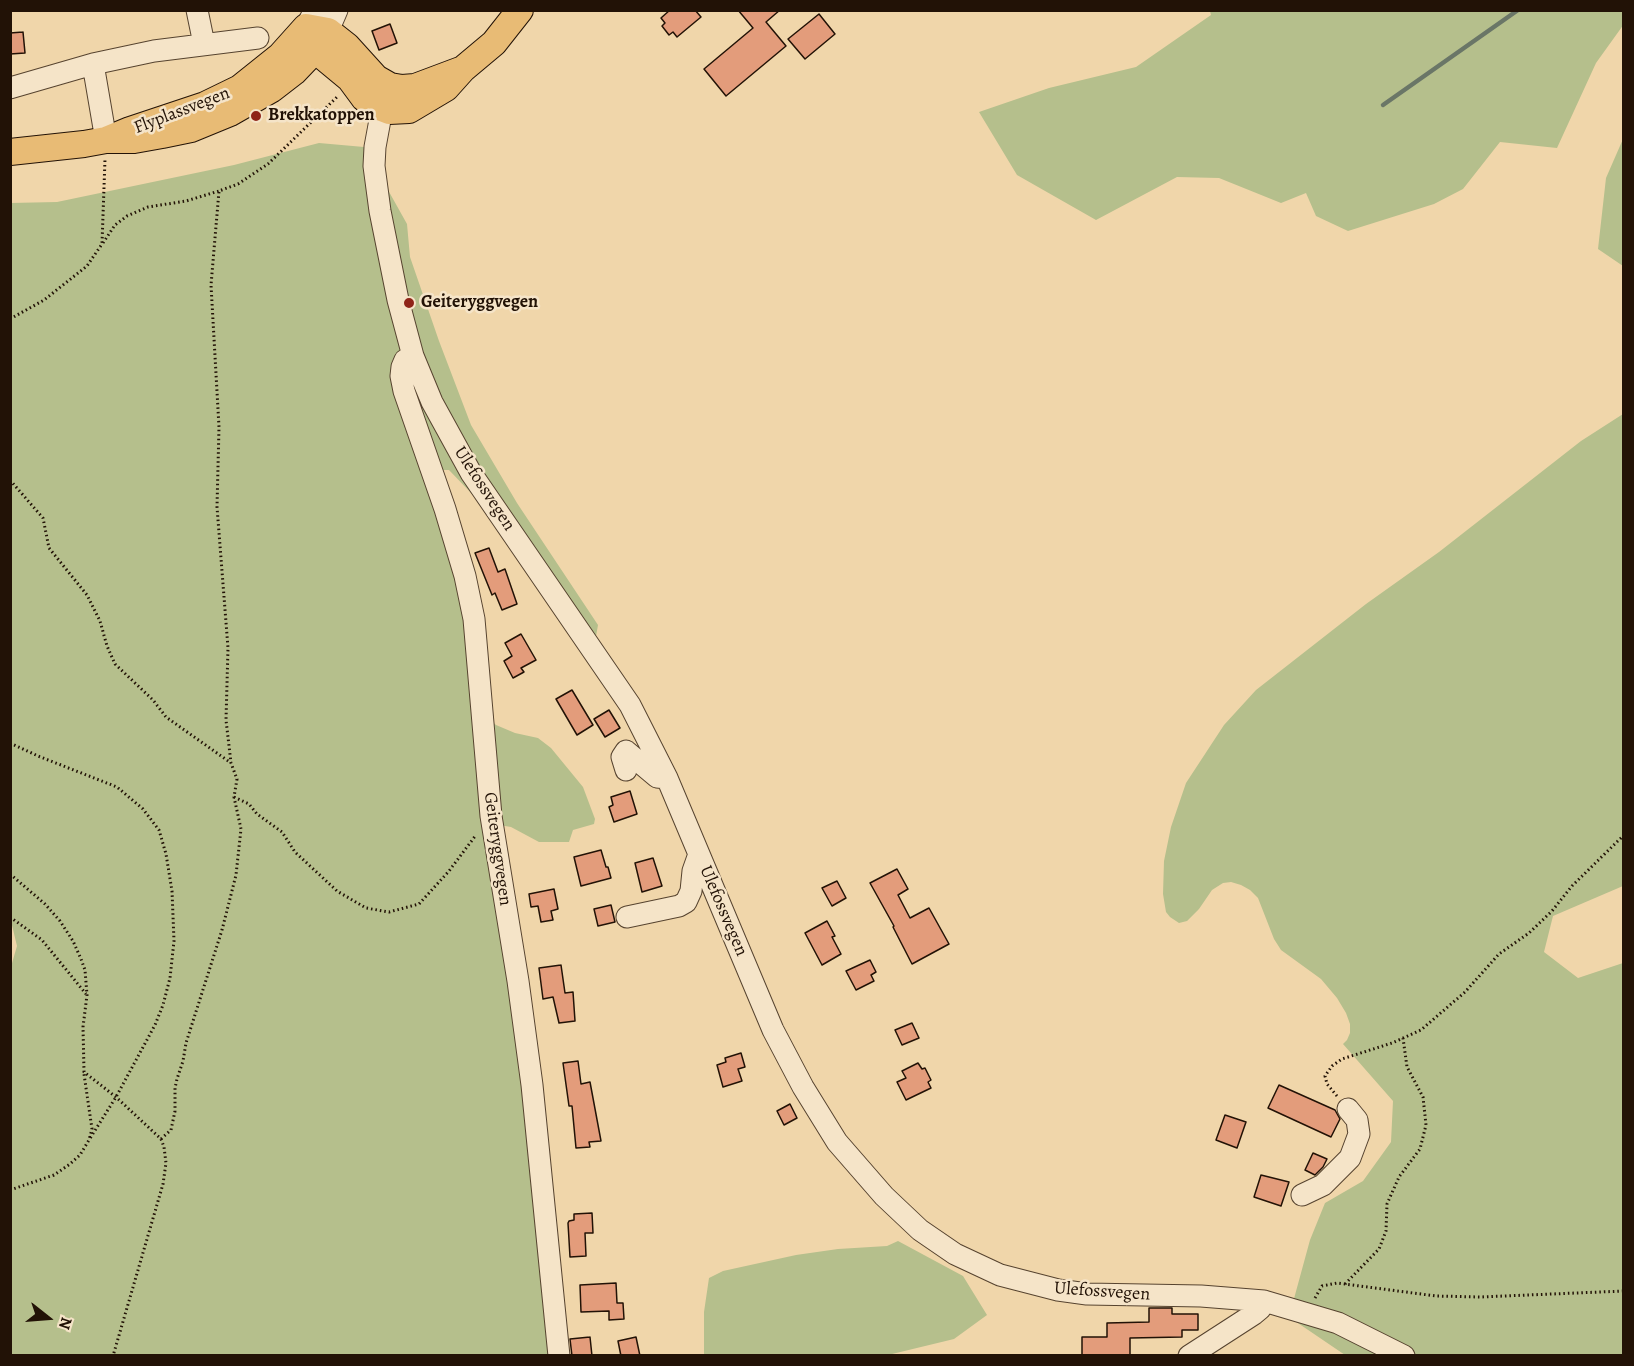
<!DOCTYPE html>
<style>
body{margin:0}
#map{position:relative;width:1634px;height:1366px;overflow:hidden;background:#f0d6aa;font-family:Alegreya,serif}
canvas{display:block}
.frame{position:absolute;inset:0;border:12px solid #221206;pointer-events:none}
.north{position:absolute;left:18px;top:1288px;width:60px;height:60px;-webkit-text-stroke:4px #f5e4c8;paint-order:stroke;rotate:107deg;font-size:16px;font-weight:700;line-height:24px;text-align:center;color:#221206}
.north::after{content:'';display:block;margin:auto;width:21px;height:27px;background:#221206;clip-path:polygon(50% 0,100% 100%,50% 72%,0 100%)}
</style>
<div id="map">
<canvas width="1634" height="1366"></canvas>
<div class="frame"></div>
<div class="north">N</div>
</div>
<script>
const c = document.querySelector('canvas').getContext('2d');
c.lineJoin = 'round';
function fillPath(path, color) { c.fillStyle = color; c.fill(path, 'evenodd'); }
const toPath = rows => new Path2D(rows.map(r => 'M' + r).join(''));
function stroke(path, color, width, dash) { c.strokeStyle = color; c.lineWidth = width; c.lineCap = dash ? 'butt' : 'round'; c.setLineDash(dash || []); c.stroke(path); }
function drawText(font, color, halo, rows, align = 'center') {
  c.font = font + ' Alegreya,serif'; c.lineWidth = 5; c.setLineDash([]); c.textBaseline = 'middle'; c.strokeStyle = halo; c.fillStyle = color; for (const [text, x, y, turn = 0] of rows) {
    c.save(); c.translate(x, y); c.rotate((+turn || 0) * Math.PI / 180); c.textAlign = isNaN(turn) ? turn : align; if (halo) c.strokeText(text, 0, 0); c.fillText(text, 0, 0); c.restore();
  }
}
fillPath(toPath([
 [1210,11,1623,10,1624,24,1596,63,1557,148,1500,142,1463,189,1434,204,1348,231,1316,216,1306,193,1281,203,1219,178,1177,177,1096,220,1017,175,979,112,1049,88,1136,67,1211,15],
 [1623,139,1624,266,1623,266,1598,249,1606,178],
 [319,143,364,147,407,224,410,257,439,341,471,425,517,503,598,625,591,664,473,495,449,470,421,470,447,544,462,609,473,695,480,711,496,725,515,733,538,738,551,748,583,787,595,819,594,824,573,830,569,842,539,842,511,827,499,825,504,952,525,1110,548,1355,11,1355,10,970,17,946,10,917,10,203,57,202,234,165],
 [1623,414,1623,886,1553,916,1544,952,1578,978,1623,963,1623,1355,1345,1355,1289,1317,1310,1240,1325,1203,1363,1181,1391,1142,1393,1101,1343,1044,1347,1040,1350,1033,1350,1024,1346,1013,1337,998,1321,979,1281,950,1274,939,1258,898,1250,890,1241,885,1231,882,1223,883,1212,890,1199,909,1187,921,1179,923,1170,917,1166,912,1163,894,1164,861,1171,827,1186,783,1224,725,1256,690,1366,604,1439,552,1581,441],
 [898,1241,963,1276,987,1315,954,1339,888,1355,704,1355,704,1312,709,1278,723,1271,796,1255,838,1249,887,1246]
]), '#b5bf8c');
stroke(toPath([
 [1383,105,1518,10]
]), '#6a7667', 4.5);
const building = toPath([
 [670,10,695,10,701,17,677,37,673,32,669,35,662,26,665,23,661,18,670,10],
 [738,10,780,10,766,22,786,46,726,96,704,69,753,28,738,10],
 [819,14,835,34,805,59,788,39,819,14],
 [390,24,397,43,379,50,372,31,390,24],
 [23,32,25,53,10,54,10,33,23,32],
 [489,548,498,572,505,569,517,604,502,610,495,593,492,595,475,553,489,548],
 [521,634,536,660,521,668,524,672,513,678,504,661,512,656,505,643,521,634],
 [572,690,593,725,577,735,556,699,572,690],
 [609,710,620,728,605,737,594,719,609,710],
 [630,791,637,814,614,822,609,807,613,805,611,797,630,791],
 [601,850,606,867,608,867,611,878,581,886,574,857,601,850],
 [653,858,662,886,642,892,635,863,653,858],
 [897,869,908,889,898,895,910,918,929,908,949,944,912,964,893,927,894,926,870,883,897,869],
 [837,881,846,898,832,906,822,888,837,881],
 [554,889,558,909,551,911,553,920,541,922,538,906,531,907,529,894,554,889],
 [611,905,615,922,598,926,594,909,611,905],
 [827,921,835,936,832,937,841,954,822,965,805,933,827,921],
 [870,960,876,972,871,975,874,981,856,990,846,971,870,960],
 [561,965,565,993,573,992,575,1021,559,1023,553,997,543,999,539,968,561,965],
 [912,1023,919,1038,902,1045,895,1030,912,1023],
 [741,1053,745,1067,738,1069,742,1081,723,1087,717,1065,726,1062,725,1058,741,1053],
 [578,1061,581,1084,590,1082,601,1141,589,1142,590,1147,576,1148,572,1106,569,1106,563,1063,578,1061],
 [918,1063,922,1069,925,1068,931,1080,928,1082,931,1088,906,1100,897,1082,906,1078,902,1071,918,1063],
 [1279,1085,1335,1110,1340,1119,1331,1137,1268,1108,1279,1085],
 [790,1104,797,1118,784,1125,777,1111,790,1104],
 [1225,1115,1246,1122,1237,1148,1216,1140,1225,1115],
 [1313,1153,1327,1159,1323,1167,1315,1175,1305,1170,1313,1153],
 [1261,1175,1289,1182,1281,1206,1254,1197,1261,1175],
 [592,1213,593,1233,585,1233,586,1256,570,1257,568,1223,569,1221,574,1220,574,1214,592,1213],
 [616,1283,617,1303,623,1303,624,1319,609,1320,609,1311,581,1312,580,1285,616,1283],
 [1149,1308,1172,1308,1172,1314,1198,1314,1198,1330,1182,1330,1182,1337,1130,1338,1130,1356,1082,1356,1082,1337,1107,1337,1107,1323,1149,1322,1149,1308],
 [590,1337,592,1356,572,1356,570,1339,590,1337],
 [636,1337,640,1356,621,1356,618,1341,636,1337]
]);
fillPath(building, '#e39c7b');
stroke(building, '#221206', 1.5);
const minor = toPath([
 [197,10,204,44],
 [312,42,306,27,315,10],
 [319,45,328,31,337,10],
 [93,64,106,140],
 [10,88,93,64,154,51,258,38],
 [387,95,382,109,375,147,374,166,380,211,398,300,413,356,432,402,471,473,630,705,667,778,773,1030,803,1087,837,1142,884,1196,920,1230,955,1254,1000,1275,1058,1290,1087,1294,1201,1296,1264,1301,1338,1323,1404,1356],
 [413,356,405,360,402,367,401,376,404,391,445,509,465,576,474,619,491,816,518,981,532,1085,559,1356],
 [626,770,622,757,626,751,657,777,667,778],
 [627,917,679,906,686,902,691,891,693,871,699,854],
 [1302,1195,1323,1185,1350,1158,1359,1134,1357,1120,1348,1109],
 [1189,1356,1254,1314,1260,1309,1264,1301]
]);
const major = toPath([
 [463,69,415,87,402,88,390,86,376,78,347,46,328,31,306,27,280,56,240,88,205,105,130,130,106,140,134,140,162,135,191,129,230,113,272,89,294,72,315,50,350,79,364,98,371,104,389,111,409,110,446,88,463,69,494,43,520,10],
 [10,152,84,144,106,140]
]);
stroke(minor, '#56432f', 23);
stroke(major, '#221206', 28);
stroke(toPath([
 [103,243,115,225,127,216,148,207,186,201,219,191],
 [10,319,44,300,87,266,102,244,105,159],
 [10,480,43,518,49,548,87,595,100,621,107,646,115,664,153,700,166,717,231,763],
 [10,743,38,756,117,787,143,809,159,830,166,854,172,891,174,941,170,978,163,1005,155,1025,116,1097,89,1140],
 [234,797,249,804,257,814,282,832,295,852,337,891,366,908,389,912,419,904,449,871,476,835],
 [10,874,45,904,60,921,73,941,81,959,85,970,87,995,83,1027,84,1072,116,1097,161,1139,164,1147,166,1163,163,1184,113,1356],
 [10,917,42,940,86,994],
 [1337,1096,1327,1084,1325,1076,1332,1066,1342,1059,1392,1043,1421,1030,1465,992,1499,954,1529,933,1552,911,1572,886,1624,835],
 [161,1139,171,1130,175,1111,175,1088,177,1079,183,1061,186,1043,222,930,236,875,241,829,234,797,237,779,231,763,226,720,228,648,217,507,219,427,211,285,219,191,238,184,268,164,338,96],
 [10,1190,54,1175,70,1164,80,1155,89,1140,92,1129,84,1074],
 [1345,1284,1379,1249,1386,1231,1387,1204,1399,1177,1420,1149,1426,1125,1423,1097,1407,1067,1403,1038],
 [1315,1298,1322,1286,1337,1283,1436,1296,1480,1297,1624,1291]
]), '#221206', 3, [1.5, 3]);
stroke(minor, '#f5e4c8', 21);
stroke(major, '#e8bb75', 26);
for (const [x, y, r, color] of [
 [256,116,6,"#8f2418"],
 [409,303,6,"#8f2418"]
]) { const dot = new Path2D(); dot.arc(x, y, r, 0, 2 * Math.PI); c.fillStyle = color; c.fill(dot); stroke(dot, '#f5e4c8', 2); }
drawText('18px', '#221206', '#f5e4c8', [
 ["Flyplassvegen",182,111,-21],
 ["Ulefossvegen",484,489,57],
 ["Geiteryggvegen",497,849,82],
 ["Ulefossvegen",723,911,67],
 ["Ulefossvegen",1102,1292,4]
]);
drawText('bold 18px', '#221206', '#f5e4c8', [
 ["Brekkatoppen",268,116],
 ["Geiteryggvegen",421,303]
], 'left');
</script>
